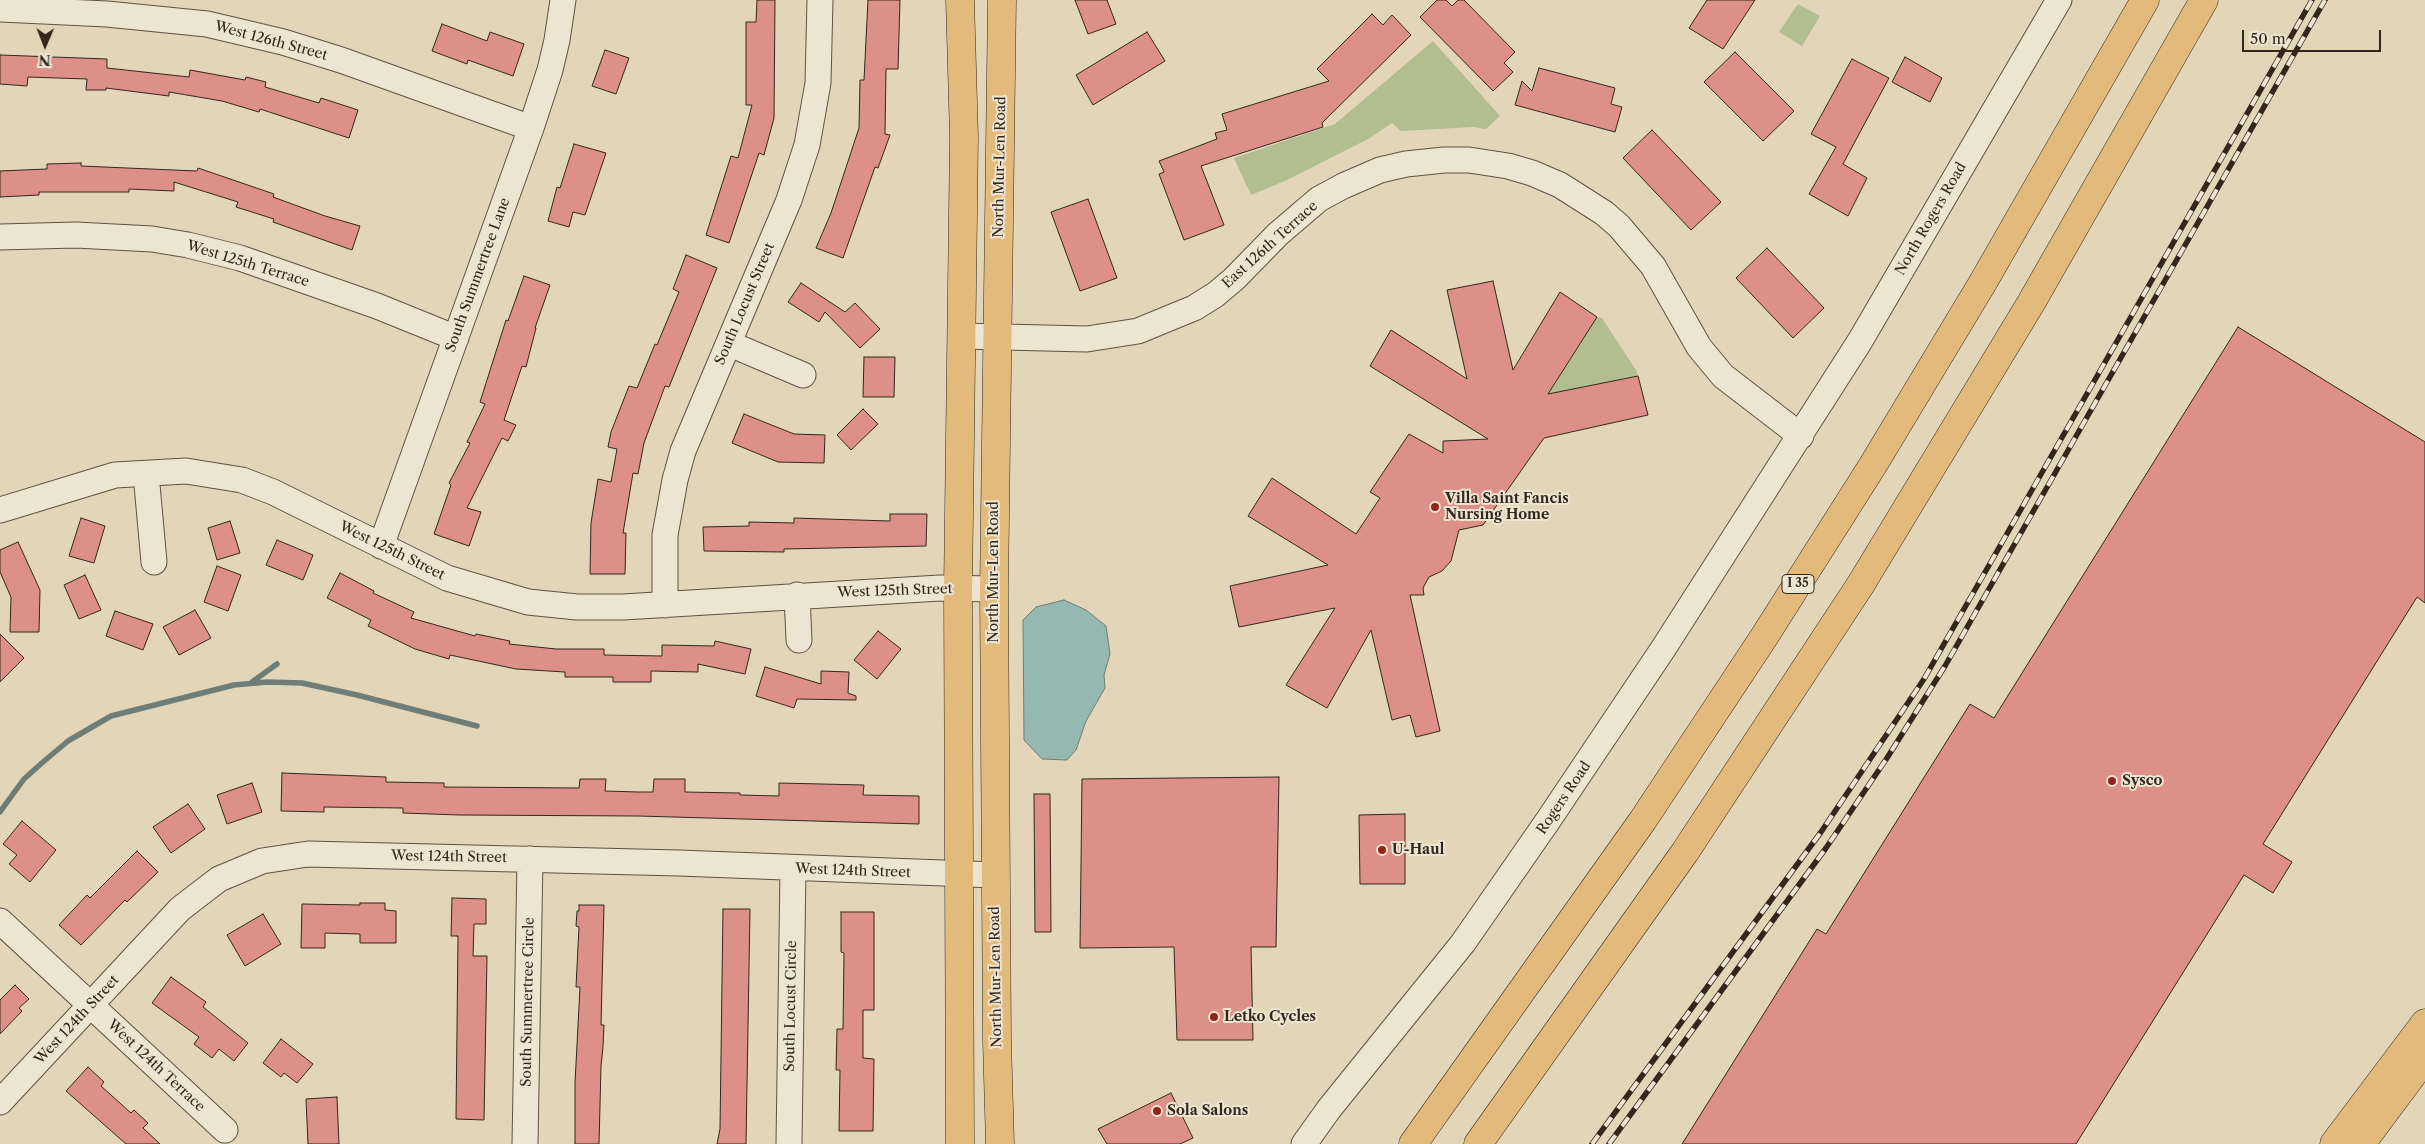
<!DOCTYPE html>
<style>
body{margin:0}
#map{position:relative;width:2425px;height:1144px;overflow:hidden;background:#e3d5b8;font-family:"Libre Caslon Text",serif}
canvas{display:block}
.north{position:absolute;left:20px;top:20px;width:50px;height:50px;-webkit-text-stroke:4px #ede4d1;paint-order:stroke;rotate:181deg;font-size:14px;font-weight:700;line-height:20px;text-align:center;color:#33271d}
.north::after{content:'';display:block;margin:auto;width:18px;height:22px;background:#33271d;clip-path:polygon(50% 0,100% 100%,50% 72%,0 100%)}
.scale{position:absolute;left:2242px;top:30px;width:139px;height:22px;box-sizing:border-box;border:2px solid #33271d;border-top:0;padding-left:6px;font-size:15px;line-height:18px;white-space:nowrap;color:#33271d;-webkit-text-stroke:4px #ede4d1;paint-order:stroke}
</style>
<div id="map">
<canvas width="2425" height="1144"></canvas>
<div class="north">N</div>
<div class="scale">50 m</div>
</div>
<script>
const c = document.querySelector('canvas').getContext('2d');
c.lineJoin = 'round';
function fillPath(path, color) { c.fillStyle = color; c.fill(path, 'evenodd'); }
const toPath = rows => new Path2D(rows.map(r => 'M' + r).join(''));
function stroke(path, color, width, dash) { c.strokeStyle = color; c.lineWidth = width; c.lineCap = dash ? 'butt' : 'round'; c.setLineDash(dash || []); c.stroke(path); }
function drawText(font, color, halo, rows, align = 'center') {
  c.font = font + ' "Libre Caslon Text",serif'; c.lineWidth = 4; c.setLineDash([]); c.textBaseline = 'middle'; c.strokeStyle = halo; c.fillStyle = color; for (const [text, x, y, turn = 0] of rows) {
    c.save(); c.translate(x, y); c.rotate((+turn || 0) * Math.PI / 180); c.textAlign = isNaN(turn) ? turn : align; if (halo) c.strokeText(text, 0, 0); c.fillText(text, 0, 0); c.restore();
  }
}
fillPath(toPath([
 [1798,4,1820,16,1802,46,1779,32],
 [1433,41,1500,116,1486,129,1473,127,1401,131,1392,123,1370,138,1287,180,1251,195,1234,158,1335,124],
 [1597,317,1602,318,1636,370,1638,376,1548,394]
]), '#b2bd90');
const water = toPath([
 [1064,600,1086,610,1106,626,1110,654,1104,675,1105,688,1086,721,1076,750,1067,760,1042,759,1024,740,1023,620,1036,607,1064,600]
]);
fillPath(water, '#95b8b1');
stroke(water, '#6e7e76', 1);
stroke(toPath([
 [252,682,277,664],
 [0,812,24,779,43,762,68,741,111,716,234,685,267,682,302,683,357,695,477,726]
]), '#6e7e76', 5.5);
const building = toPath([
 [757,0,775,0,774,118,764,155,759,153,729,243,706,235,731,156,738,158,752,105,746,105,746,22,756,22,757,0],
 [868,0,900,0,898,69,886,69,885,134,890,135,878,168,875,167,843,258,816,248,831,213,859,128,860,80,864,80,868,0],
 [1075,0,1107,0,1116,24,1088,34,1075,0],
 [1437,0,1446,0,1452,6,1458,0,1464,0,1515,52,1504,63,1513,72,1493,91,1420,17,1437,0],
 [1707,0,1755,0,1723,49,1689,28,1707,0],
 [1372,14,1383,25,1392,15,1411,35,1322,123,1323,127,1201,166,1224,225,1184,240,1159,174,1164,172,1159,161,1217,139,1215,133,1227,130,1222,114,1329,81,1317,69,1372,14],
 [442,24,487,41,490,32,524,44,513,76,468,60,467,64,432,51,442,24],
 [1147,32,1165,61,1093,105,1076,75,1147,32],
 [605,50,629,58,616,94,592,86,605,50],
 [1735,52,1794,111,1763,141,1704,82,1735,52],
 [0,55,107,59,107,68,189,77,190,70,245,80,246,77,266,82,265,87,319,103,321,98,358,110,349,138,260,109,259,112,222,101,169,92,169,96,106,88,106,90,86,90,87,79,28,77,27,86,0,84,0,55],
 [1905,57,1942,78,1930,102,1892,82,1905,57],
 [1852,59,1889,78,1843,164,1867,178,1848,216,1809,194,1836,147,1811,134,1852,59],
 [1539,68,1615,88,1611,104,1622,107,1615,132,1515,105,1522,81,1532,91,1539,68],
 [1652,130,1721,202,1691,230,1623,158,1652,130],
 [574,144,606,153,585,215,573,212,569,227,548,221,557,187,560,188,574,144],
 [81,163,81,166,197,171,198,168,274,194,273,197,325,216,360,226,352,250,273,222,274,219,236,207,238,202,174,182,174,191,129,189,129,192,39,192,39,195,0,197,0,171,47,169,47,164,81,163],
 [1088,199,1117,278,1080,291,1051,212,1088,199],
 [1767,248,1824,308,1793,338,1736,278,1767,248],
 [686,255,717,268,669,387,665,386,644,443,638,474,633,473,623,533,626,533,625,574,590,574,591,523,598,479,611,482,617,449,608,447,611,432,629,386,637,388,655,344,657,345,679,292,673,289,686,255],
 [524,276,550,285,535,328,536,328,526,367,522,366,504,420,516,425,508,441,502,438,467,508,481,512,469,546,434,534,451,485,449,483,470,443,467,442,485,404,480,402,506,320,508,321,524,276],
 [1493,281,1513,370,1560,292,1597,317,1548,394,1638,376,1648,415,1544,438,1483,525,1459,530,1451,561,1442,571,1429,577,1423,588,1424,595,1410,595,1440,731,1416,737,1410,715,1392,720,1371,630,1327,708,1286,685,1335,608,1239,627,1230,586,1328,565,1248,516,1272,478,1356,534,1380,498,1370,492,1409,434,1443,453,1443,441,1488,439,1370,366,1391,330,1467,379,1447,290,1493,281],
 [801,283,845,312,855,303,880,329,860,348,825,312,819,322,788,302,801,283],
 [2238,327,2425,442,2425,603,2417,597,2263,844,2292,862,2273,893,2244,875,2076,1144,1682,1144,1817,929,1826,934,1970,704,1994,718,2238,327],
 [864,357,895,357,894,397,863,397,864,357],
 [863,409,878,424,851,450,837,435,863,409],
 [744,414,794,434,825,435,824,463,778,462,732,443,744,414],
 [890,514,927,514,926,546,784,549,784,552,704,551,703,527,749,526,749,522,794,523,794,518,890,521,890,514],
 [81,518,105,526,94,563,69,556,81,518],
 [230,521,240,553,217,560,208,528,230,521],
 [277,540,313,555,303,580,266,565,277,540],
 [18,542,40,590,39,632,10,632,11,597,0,572,0,550,18,542],
 [217,566,241,575,228,611,204,602,217,566],
 [340,573,374,591,373,593,414,612,411,618,475,636,476,634,510,641,509,644,556,649,604,649,604,655,662,656,662,645,714,646,715,641,751,649,745,674,698,664,698,672,651,671,651,682,613,682,613,677,565,677,565,672,516,669,450,655,449,659,415,649,368,626,371,620,327,598,340,573],
 [85,575,101,610,79,619,64,585,85,575],
 [195,610,211,638,179,655,163,627,195,610],
 [115,611,153,624,143,650,106,636,115,611],
 [878,631,901,649,877,679,854,660,878,631],
 [0,634,24,658,0,682,0,634],
 [765,667,821,684,821,671,849,672,848,693,856,696,856,700,797,699,794,708,756,696,765,667],
 [282,773,386,777,386,782,444,783,444,787,579,788,580,779,606,779,605,791,638,792,653,792,654,779,685,779,685,792,740,793,740,795,779,796,779,783,864,785,863,795,919,796,919,824,638,816,459,815,403,813,403,808,324,807,324,812,281,811,282,773],
 [1279,777,1276,947,1251,947,1253,1040,1177,1040,1174,947,1080,948,1082,779,1279,777],
 [252,783,262,812,227,824,217,795,252,783],
 [1034,794,1050,794,1051,932,1035,932,1034,794],
 [188,804,205,829,171,853,153,827,188,804],
 [1405,814,1405,884,1360,884,1359,815,1405,814],
 [22,821,56,850,30,882,9,864,17,855,3,844,22,821],
 [137,851,158,872,127,902,125,900,81,945,59,925,87,895,90,898,137,851],
 [452,898,486,899,486,924,474,924,473,956,487,956,484,1120,456,1119,458,936,451,936,452,898],
 [360,903,385,903,385,910,396,911,396,943,360,943,360,934,325,933,325,948,301,948,302,904,360,905,360,903],
 [579,905,604,905,601,1025,604,1025,603,1047,601,1066,599,1144,575,1144,575,1083,580,987,576,987,579,927,576,926,577,911,579,911,579,905],
 [723,909,750,909,746,1144,717,1144,720,1129,723,909],
 [841,912,874,912,874,1010,863,1010,863,1058,874,1059,873,1131,839,1131,840,1070,836,1070,837,1029,843,1029,844,953,841,952,841,912],
 [263,914,281,944,245,966,227,935,263,914],
 [171,977,206,1002,203,1007,248,1043,234,1061,219,1049,212,1058,194,1044,199,1037,152,1003,171,977],
 [15,985,29,999,19,1008,22,1011,0,1034,0,1000,15,985],
 [281,1039,313,1064,297,1083,284,1073,281,1077,263,1063,281,1039],
 [88,1067,104,1082,101,1086,131,1113,134,1110,148,1123,143,1128,160,1144,126,1144,66,1091,88,1067],
 [1171,1093,1193,1138,1180,1144,1107,1144,1098,1129,1171,1093],
 [337,1097,339,1144,308,1144,306,1099,337,1097]
]);
fillPath(building, '#dc9088');
stroke(building, '#33271d', 1);
const minor = toPath([
 [0,9,107,14,207,24,283,42,341,60,531,128],
 [0,237,76,235,152,239,188,245,240,258,377,306,456,338],
 [961,336,1087,339,1138,331,1194,308,1215,295,1234,279,1278,234,1319,199,1343,186,1380,170,1406,164,1444,160,1469,160,1508,166,1532,173,1560,185,1604,213,1619,226,1653,266,1699,347,1723,376,1801,436],
 [730,344,803,375],
 [146,474,154,562],
 [0,510,115,475,186,471,242,480,273,492,447,578,528,602,577,607,623,607,940,588,994,589],
 [381,546,531,128,550,70,557,40,563,0],
 [797,595,799,640],
 [665,605,665,535,675,480,683,451,789,200,807,145,818,83,820,0],
 [0,921,225,1130],
 [0,1102,180,909,219,879,262,861,308,854,679,863,995,875],
 [525,1144,530,859],
 [789,1144,793,869],
 [1304,1144,1329,1109,1463,943,1547,822,1663,649,1860,341,2059,0]
]);
const major = toPath([
 [960,0,964,137,958,588,960,1144],
 [1000,1144,997,1041,994,589,1002,0],
 [2334,1144,2425,1023],
 [2361,1144,2425,1058]
]);
const highway = toPath([
 [1413,1144,1643,820,1764,637,1873,465,1982,284,2145,0],
 [1478,1144,1685,852,1861,584,2031,303,2204,0]
]);
stroke(minor, '#5f5244', 27);
stroke(major, '#33271d', 29);
stroke(highway, '#33271d', 29);
stroke(minor, '#ede4d1', 25);
stroke(major, '#e2ba7c', 28);
stroke(highway, '#e2ba7c', 28);
const rail = toPath([
 [1592,1144,1821,832,1924,679,2312,0],
 [1609,1144,1826,848,1887,758,1945,666,2325,0]
]);
stroke(rail, '#33271d', 5.5);
stroke(rail, '#ede4d1', 4, [11]);
for (const [x, y, r, color] of [
 [1435,507,5,"#8f2418"],
 [2112,781,5,"#8f2418"],
 [1382,850,5,"#8f2418"],
 [1214,1017,5,"#8f2418"],
 [1157,1111,5,"#8f2418"]
]) { const dot = new Path2D(); dot.arc(x, y, r, 0, 2 * Math.PI); c.fillStyle = color; c.fill(dot); stroke(dot, '#ede4d1', 2); }
for (const [x, y, w] of [
 [1798,584,32]
]) { const box = new Path2D(); box.roundRect(x - w / 2, y - 9.5, w, 19, 4); c.fillStyle = '#ede4d1'; c.fill(box); stroke(box, '#33271d', 1); }
drawText('bold 12px', '#33271d', null, [
 ["I 35",1798,584]
]);
drawText('14px', '#33271d', '#ede4d1', [
 ["West 126th Street",271,41,15],
 ["North Mur-Len Road",1000,167,-89],
 ["North Rogers Road",1931,219,-60],
 ["East 126th Terrace",1270,245,-42],
 ["West 125th Terrace",248,264,17],
 ["South Summertree Lane",478,275,-70],
 ["South Locust Street",745,304,-67],
 ["West 125th Street",392,551,26],
 ["North Mur-Len Road",994,572,-90],
 ["West 125th Street",895,591,-2],
 ["Rogers Road",1564,798,-56],
 ["West 124th Street",449,857,1],
 ["West 124th Street",853,871,2],
 ["North Mur-Len Road",996,977,-91],
 ["South Summertree Circle",528,1002,-89],
 ["South Locust Circle",791,1006,-89],
 ["West 124th Street",77,1020,-47],
 ["West 124th Terrace",156,1066,43]
]);
drawText('bold 14px', '#33271d', '#ede4d1', [
 ["Villa Saint Fancis",1445,499],
 ["Nursing Home",1445,515],
 ["Sysco",2122,781],
 ["U-Haul",1392,850],
 ["Letko Cycles",1224,1017],
 ["Sola Salons",1167,1111]
], 'left');
</script>
